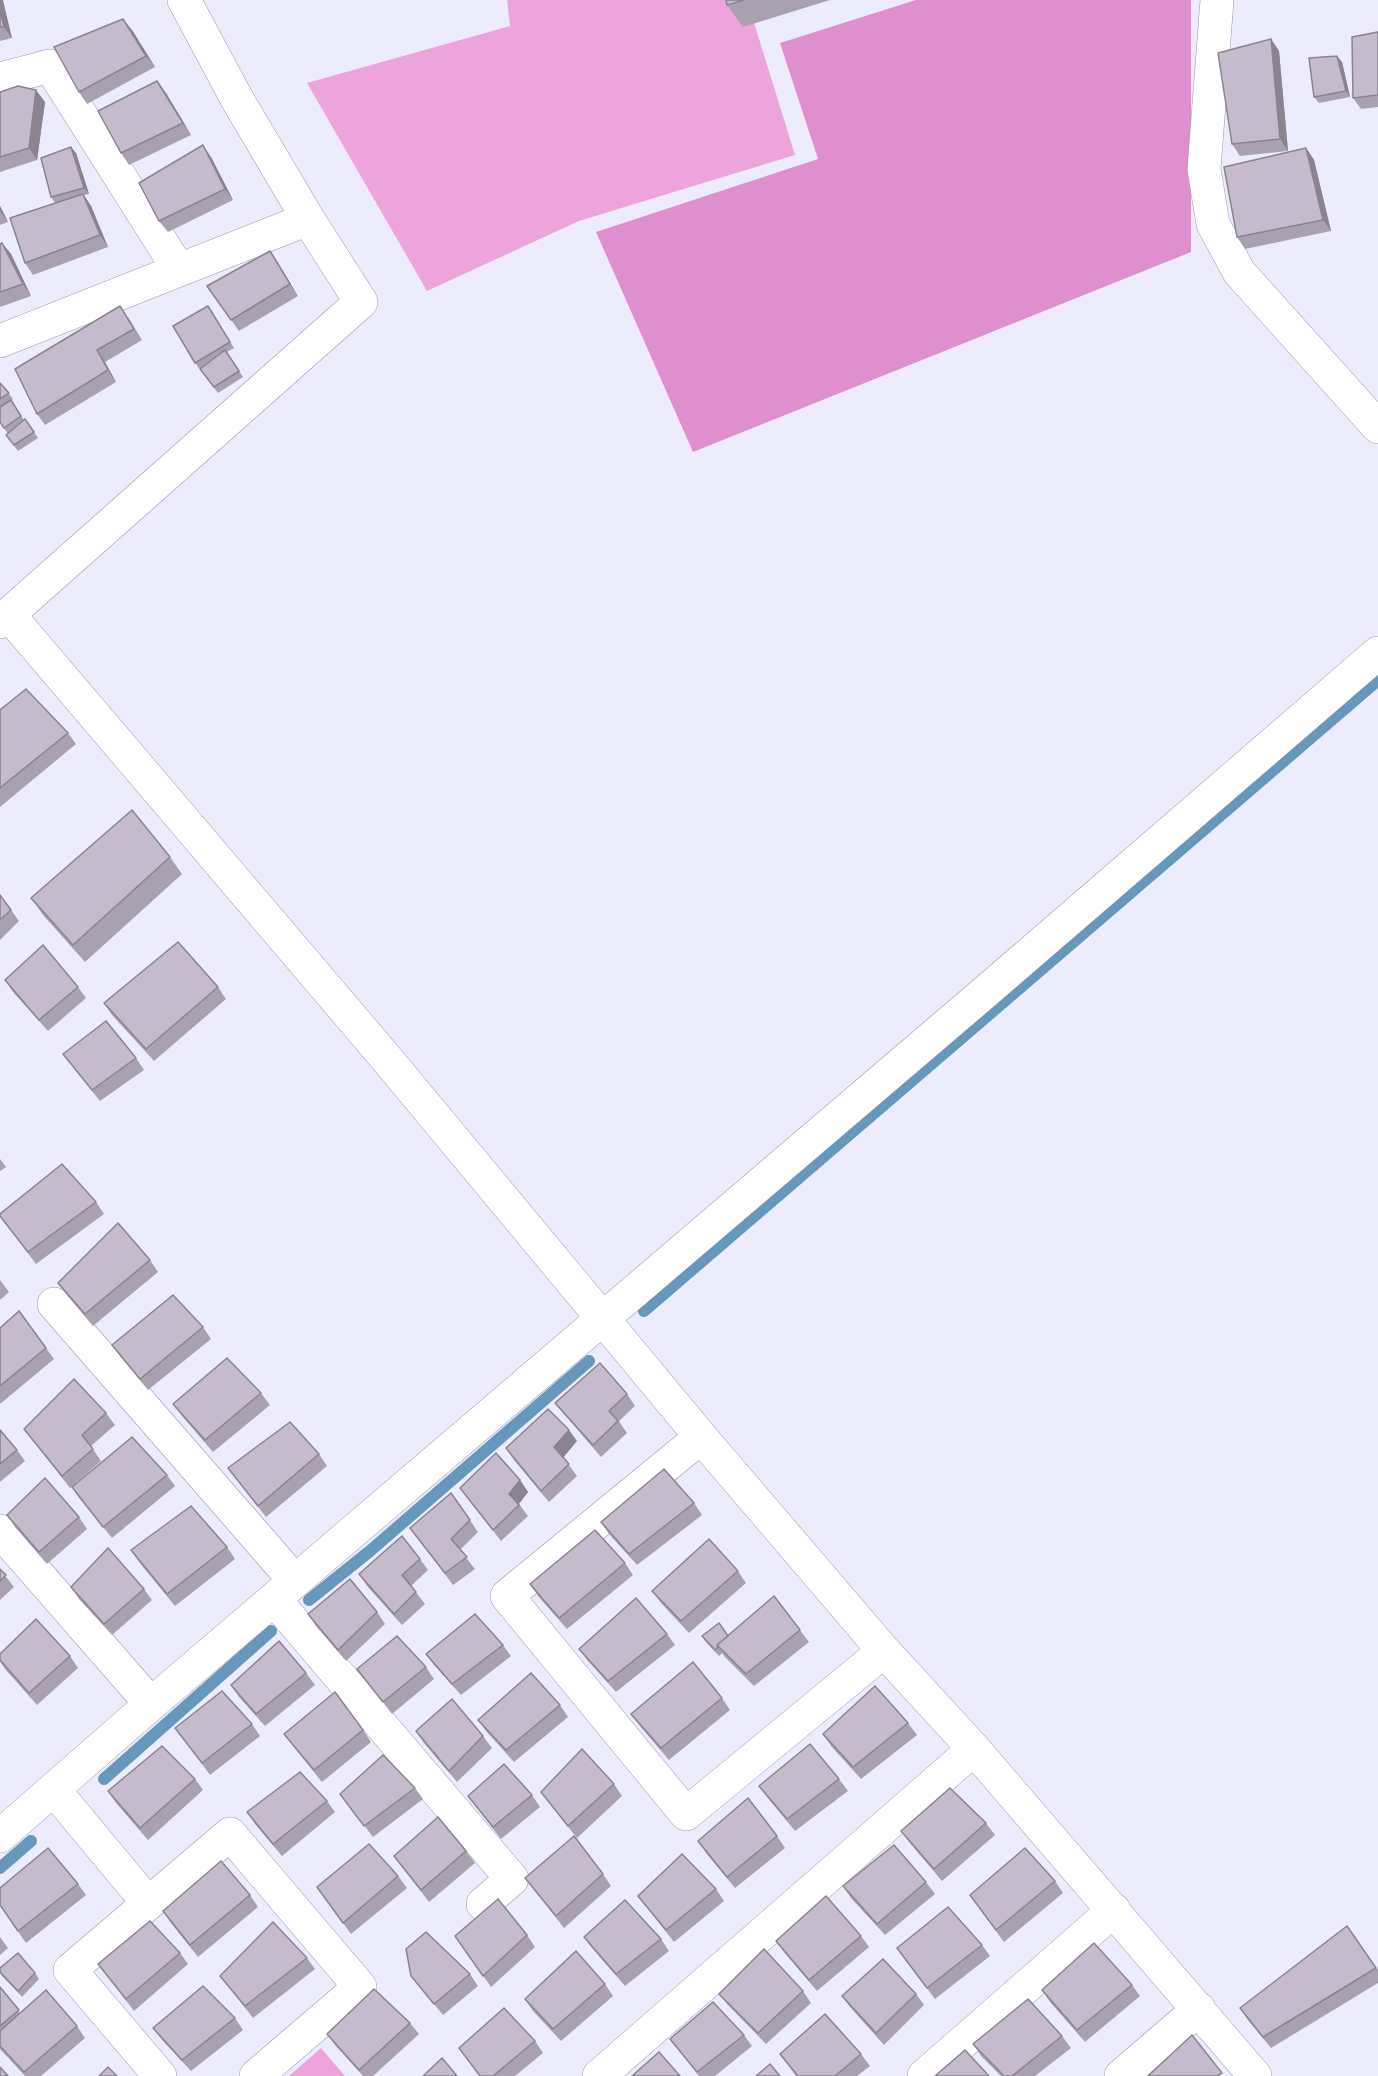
<!DOCTYPE html>
<style>
body{margin:0}
canvas{display:block;background:#edecfc}
</style>
<canvas width="1378" height="2076"></canvas>
<script>
const c = document.querySelector('canvas').getContext('2d');
c.lineJoin = 'round';
function fillPath(path, color) { c.fillStyle = color; c.fill(path, 'evenodd'); }
const toPath = rows => new Path2D(rows.map(r => 'M' + r).join(''));
function stroke(path, color, width, dash) { c.strokeStyle = color; c.lineWidth = width; c.lineCap = dash ? 'butt' : 'round'; c.setLineDash(dash || []); c.stroke(path); }
fillPath(toPath([
 [507,0,747,0,795,155,579,221,427,291,307,83,510,26],
 [321,2048,345,2076,289,2076]
]), '#eda4dc');
fillPath(toPath([
 [916,0,1191,0,1191,252,693,452,596,232,818,159,780,43]
]), '#df8ece');
stroke(toPath([
 [644,1311,1378,680],
 [309,1600,370,1551,589,1361],
 [104,1779,271,1631],
 [0,1868,31,1841]
]), '#6697bd', 12);
const minor = toPath([
 [1217,0,1204,169,1213,224,1239,272,1378,427],
 [0,79,50,66,179,270],
 [0,341,308,219],
 [9,615,386,1058,701,1437,884,1651,974,1749,1255,2076],
 [0,622,361,302,308,219,237,99,184,0],
 [54,1304,295,1581],
 [701,1437,507,1596,686,1814,884,1651],
 [0,1531,151,1704],
 [274,1599,512,1879,483,1904],
 [54,1790,148,1903],
 [0,1836,151,1704,984,993,1378,653],
 [160,2076,70,1970,230,1834,360,1987,256,2076],
 [599,2076,974,1749],
 [924,2076,1114,1910],
 [1121,2076,1199,2009]
]);
stroke(minor, '#9998aa', 34);
stroke(minor, '#fff', 33);
fillPath(toPath([
 [0,0,12,38,0,41],
 [726,0,830,0,743,27,727,5],
 [132,30,155,67,87,104,79,92],
 [1378,32,1378,107,1361,109,1353,98],
 [1271,39,1279,51,1288,151,1240,156,1232,144],
 [1342,62,1350,97,1319,103,1314,97],
 [0,92,45,102,37,160,0,172],
 [166,93,191,135,129,165,121,153],
 [1306,148,1314,160,1331,231,1245,249,1237,237],
 [76,153,89,194,84,195,91,206,108,247,33,275,25,263,55,203,51,197],
 [211,157,233,200,168,232,159,221],
 [0,206,8,222,0,225],
 [2,243,11,254,31,296,0,307,0,244],
 [278,263,298,296,239,331,207,286],
 [208,306,234,348,227,352,243,377,218,393,195,363],
 [128,317,142,340,105,362,116,382,45,425,37,414],
 [0,383,13,399,11,400,24,420,25,419,38,438,18,451,6,435,8,434,0,422],
 [0,710,68,733,76,744,0,807],
 [170,857,182,874,85,962,43,915,31,898],
 [0,895,19,921,0,940],
 [5,980,78,987,86,998,48,1031,13,992],
 [218,987,226,999,154,1061,112,1015,104,1003],
 [63,1054,136,1058,144,1070,100,1101],
 [0,1159,6,1167,0,1171],
 [96,1202,104,1214,36,1264,0,1216],
 [150,1260,158,1272,93,1326,66,1294,58,1283],
 [0,1280,9,1292,0,1300],
 [19,1311,54,1359,0,1404,0,1328],
 [203,1327,211,1339,148,1390,120,1356,112,1345],
 [261,1393,270,1405,213,1452,182,1416,173,1404],
 [627,1394,635,1406,619,1421,627,1433,601,1457,564,1414,555,1403],
 [106,1413,115,1425,91,1446,101,1461,70,1488,24,1429],
 [0,1430,17,1450,25,1461,0,1482],
 [577,1441,563,1457,577,1476,549,1502,514,1460,506,1448],
 [319,1454,327,1466,266,1517,228,1468],
 [167,1475,175,1486,112,1538,80,1499,72,1487],
 [520,1480,528,1492,519,1504,528,1516,501,1541,460,1488],
 [451,1493,478,1532,460,1550,475,1569,453,1585,410,1528],
 [694,1503,702,1515,637,1565,609,1534,601,1522],
 [7,1515,79,1517,87,1529,47,1564,15,1527],
 [227,1547,235,1559,175,1606,139,1562,131,1550],
 [420,1559,428,1570,411,1586,425,1604,402,1625,367,1586,359,1574],
 [625,1563,633,1575,567,1629,538,1596,530,1584],
 [0,1569,14,1587,0,1600],
 [738,1571,746,1583,689,1633,661,1603,652,1591],
 [71,1587,144,1589,152,1600,112,1635,79,1599],
 [377,1612,385,1624,346,1661,316,1626,308,1614],
 [800,1630,809,1642,754,1686,725,1657,722,1653,719,1656,706,1642,702,1636,728,1636],
 [667,1634,675,1645,616,1692,588,1661,579,1649],
 [503,1645,511,1656,461,1695,434,1665,426,1654],
 [0,1654,70,1656,78,1668,37,1705,5,1669,0,1661],
 [426,1667,434,1679,392,1714,357,1669],
 [306,1673,315,1685,265,1726,239,1697,231,1685],
 [722,1698,730,1710,669,1760,639,1725,631,1714],
 [560,1705,568,1717,514,1762,486,1731,478,1720],
 [908,1723,917,1735,861,1779,831,1746,823,1734],
 [252,1724,260,1736,210,1775,184,1739],
 [363,1730,371,1742,322,1782,293,1746,284,1734],
 [416,1731,483,1736,492,1748,457,1782,424,1743],
 [195,1779,203,1790,148,1840,116,1803,108,1791],
 [839,1779,848,1791,795,1831,767,1797,759,1786],
 [614,1784,622,1796,577,1838,541,1792],
 [415,1788,423,1799,373,1837,340,1794],
 [532,1795,540,1807,501,1839,468,1796],
 [327,1801,335,1812,282,1856,255,1824,247,1812],
 [986,1823,995,1835,942,1881,909,1842,901,1831],
 [777,1836,785,1848,735,1888,706,1853,698,1841],
 [466,1851,475,1863,429,1902,394,1856],
 [603,1874,611,1886,564,1928,525,1878],
 [398,1876,407,1888,351,1934,317,1887],
 [1055,1881,1063,1893,1004,1942,970,1895],
 [926,1882,935,1894,885,1935,851,1898,843,1886],
 [78,1884,86,1895,26,1943,0,1905],
 [716,1889,724,1901,674,1942,638,1896],
 [250,1895,258,1907,198,1957,171,1923,163,1911],
 [1347,1926,1378,1970,1378,1983,1271,2048,1248,2020,1240,2008],
 [527,1935,535,1947,491,1987,455,1936],
 [861,1936,869,1947,817,1991,784,1952,776,1941],
 [0,1937,8,1948,0,1955],
 [584,1937,661,1939,669,1951,625,1986,592,1948],
 [982,1945,990,1956,935,1999,905,1959],
 [180,1953,188,1964,134,2011,98,1964],
 [307,1958,315,1969,253,2018,220,1976],
 [0,1968,35,1973,39,1979,22,1997,2,1976,0,1973],
 [470,1974,478,1986,443,2015,420,1987,411,1976],
 [605,1984,613,1996,561,2041,533,2011,525,1999],
 [1132,1985,1140,1996,1085,2042,1050,2002,1042,1990],
 [0,1987,20,2013,77,2026,85,2038,41,2076,25,2076,0,2049],
 [803,1991,811,2003,766,2044,728,2005,719,1994],
 [916,1994,924,2005,884,2045,850,2007,842,1996],
 [235,2018,243,2030,191,2071,162,2040,153,2028],
 [410,2023,419,2034,373,2076,363,2076,335,2045,327,2034],
 [744,2035,752,2046,715,2076,699,2076,670,2039],
 [1062,2036,1071,2048,1035,2076,1001,2076,981,2056,973,2044],
 [535,2041,543,2053,515,2076,479,2076],
 [780,2054,861,2054,870,2066,857,2076,796,2076]
]), '#aaa1b0');
fillPath(toPath([
 [0,0,3,0,12,38,4,27,0,10],
 [123,19,132,30,155,67,146,56],
 [1271,39,1279,51,1288,151,1280,139],
 [1337,56,1342,62,1350,97,1346,91],
 [157,81,166,93,191,135,183,123],
 [36,90,45,102,37,160,29,148],
 [203,145,211,157,233,200,225,189],
 [71,147,76,153,89,194,84,188],
 [1306,148,1314,160,1331,231,1323,220],
 [83,194,91,206,108,247,100,235],
 [0,206,8,222,0,211],
 [2,243,11,254,31,296,23,284],
 [270,251,278,263,298,296,290,284],
 [97,350,105,362,116,382,108,370],
 [569,1430,577,1441,562,1459,554,1447],
 [520,1480,528,1492,517,1506,509,1494]
]), '#8b8390');
const building = toPath([
 [726,0,744,0,727,5,726,0],
 [0,10,4,27,0,27,0,10],
 [123,19,146,56,79,92,54,47,123,19],
 [1378,32,1378,95,1353,98,1352,37,1378,32],
 [1271,39,1280,139,1232,144,1218,53,1271,39],
 [1337,56,1346,91,1314,97,1309,58,1337,56],
 [157,81,183,123,121,153,98,111,157,81],
 [18,86,36,90,29,148,0,157,0,92,18,86],
 [203,145,225,189,159,221,139,183,203,145],
 [71,147,84,188,51,197,41,158,71,147],
 [1306,148,1323,220,1237,237,1224,167,1306,148],
 [83,194,100,235,25,263,10,218,83,194],
 [2,243,23,284,0,292,0,244,2,243],
 [270,251,290,284,231,320,207,286,270,251],
 [120,306,134,329,97,350,108,370,37,414,15,369,120,306],
 [208,306,230,342,195,363,173,326,208,306],
 [225,350,239,371,214,387,200,369,225,350],
 [0,383,9,393,0,399,0,383],
 [11,400,21,416,4,428,0,422,0,407,11,400],
 [25,419,34,432,14,445,6,435,25,419],
 [26,689,68,733,0,788,0,710,26,689],
 [132,810,170,857,73,945,31,898,132,810],
 [0,895,11,910,0,920,0,895],
 [178,942,218,987,146,1049,104,1003,178,942],
 [43,945,78,987,39,1020,5,980,43,945],
 [106,1021,136,1058,92,1090,63,1054,106,1021],
 [62,1164,96,1202,28,1252,0,1216,0,1214,62,1164],
 [118,1223,150,1260,85,1314,58,1283,118,1223],
 [173,1295,203,1327,140,1379,112,1345,173,1295],
 [19,1311,46,1348,0,1386,0,1328,19,1311],
 [227,1358,261,1393,205,1440,173,1404,227,1358],
 [600,1363,627,1394,609,1411,618,1421,593,1445,555,1403,600,1363],
 [74,1379,106,1413,82,1435,93,1449,62,1476,24,1429,74,1379],
 [548,1409,569,1430,554,1447,569,1464,541,1491,506,1448,548,1409],
 [290,1422,319,1454,258,1506,228,1468,290,1422],
 [0,1430,17,1450,0,1464,0,1430],
 [132,1437,167,1475,103,1527,72,1487,132,1437],
 [496,1453,520,1480,509,1494,519,1505,493,1530,460,1488,496,1453],
 [664,1469,694,1503,629,1554,601,1522,664,1469],
 [45,1478,79,1517,39,1552,7,1515,45,1478],
 [451,1493,470,1520,451,1539,467,1557,445,1573,410,1528,451,1493],
 [191,1506,227,1547,167,1594,131,1550,191,1506],
 [595,1530,625,1563,559,1618,530,1584,595,1530],
 [402,1536,420,1559,402,1575,416,1592,394,1614,359,1574,402,1536],
 [709,1539,738,1571,681,1621,652,1591,709,1539],
 [108,1548,144,1589,104,1624,71,1587,108,1548],
 [0,1569,6,1575,0,1581,0,1569],
 [350,1579,377,1612,338,1650,308,1614,350,1579],
 [774,1596,800,1630,746,1674,717,1645,774,1596],
 [636,1598,667,1634,608,1681,579,1649,636,1598],
 [475,1614,503,1645,452,1684,426,1654,475,1614],
 [36,1619,70,1656,29,1693,0,1660,0,1654,36,1619],
 [719,1623,728,1636,717,1645,718,1647,715,1650,702,1636,719,1623],
 [397,1636,426,1667,383,1702,357,1669,397,1636],
 [279,1641,306,1673,256,1714,231,1685,279,1641],
 [693,1662,722,1698,661,1748,631,1714,693,1662],
 [531,1673,560,1705,506,1750,478,1720,531,1673],
 [875,1686,908,1723,853,1767,823,1734,875,1686],
 [222,1691,252,1724,202,1763,175,1728,222,1691],
 [335,1692,363,1730,314,1770,284,1734,335,1692],
 [452,1699,483,1736,449,1771,416,1731,452,1699],
 [810,1744,839,1779,787,1819,759,1786,810,1744],
 [162,1746,195,1779,140,1828,108,1791,162,1746],
 [582,1749,614,1784,568,1826,541,1792,582,1749],
 [383,1755,415,1788,364,1826,340,1794,383,1755],
 [504,1764,532,1795,493,1827,468,1796,504,1764],
 [300,1772,327,1801,273,1844,247,1812,300,1772],
 [950,1788,986,1823,934,1869,901,1831,950,1788],
 [748,1798,777,1836,727,1877,698,1841,748,1798],
 [438,1817,466,1851,421,1890,394,1856,438,1817],
 [574,1836,603,1874,556,1916,525,1878,574,1836],
 [369,1844,398,1876,343,1923,317,1887,369,1844],
 [894,1845,926,1882,877,1924,843,1886,894,1845],
 [48,1848,78,1884,18,1931,0,1905,0,1888,48,1848],
 [1025,1848,1055,1881,996,1930,970,1895,1025,1848],
 [682,1854,716,1889,666,1930,638,1896,682,1854],
 [221,1861,250,1895,190,1945,163,1911,221,1861],
 [826,1896,861,1936,809,1980,776,1941,826,1896],
 [498,1899,527,1935,483,1976,455,1936,498,1899],
 [625,1900,661,1939,616,1974,584,1937,625,1900],
 [948,1907,982,1945,927,1988,897,1948,948,1907],
 [150,1921,180,1953,126,1999,98,1964,150,1921],
 [273,1922,307,1958,245,2006,220,1976,273,1922],
 [1347,1926,1376,1968,1263,2037,1240,2008,1347,1926],
 [426,1932,470,1974,434,2004,411,1976,406,1949,426,1932],
 [1094,1943,1132,1985,1077,2030,1042,1990,1094,1943],
 [764,1949,803,1991,758,2033,719,1994,764,1949],
 [576,1951,605,1984,553,2029,525,1999,576,1951],
 [18,1953,35,1973,18,1991,0,1972,0,1968,18,1953],
 [883,1959,916,1994,876,2033,842,1996,883,1959],
 [203,1986,235,2018,182,2060,153,2028,203,1986],
 [0,1987,19,2010,0,2026,0,1987],
 [374,1989,410,2023,359,2070,327,2034,374,1989],
 [46,1990,77,2026,24,2072,0,2046,0,2031,46,1990],
 [1028,1999,1062,2036,1012,2076,1004,2076,973,2044,1028,1999],
 [713,2002,744,2035,697,2072,670,2039,713,2002],
 [504,2008,535,2041,493,2076,480,2076,459,2048,504,2008],
 [825,2014,861,2054,835,2076,798,2076,780,2054,825,2014],
 [1192,2035,1222,2073,1217,2076,1148,2076,1192,2035],
 [965,2050,989,2076,935,2076,965,2050],
 [659,2052,680,2076,632,2076,659,2052],
 [442,2058,457,2076,423,2076,442,2058],
 [770,2064,780,2076,756,2076,770,2064],
 [0,2067,8,2076,0,2076,0,2067],
 [108,2067,117,2076,99,2076,108,2067]
]);
fillPath(building, '#c6bbcd');
stroke(building, '#8b8390', 1.5);
</script>
